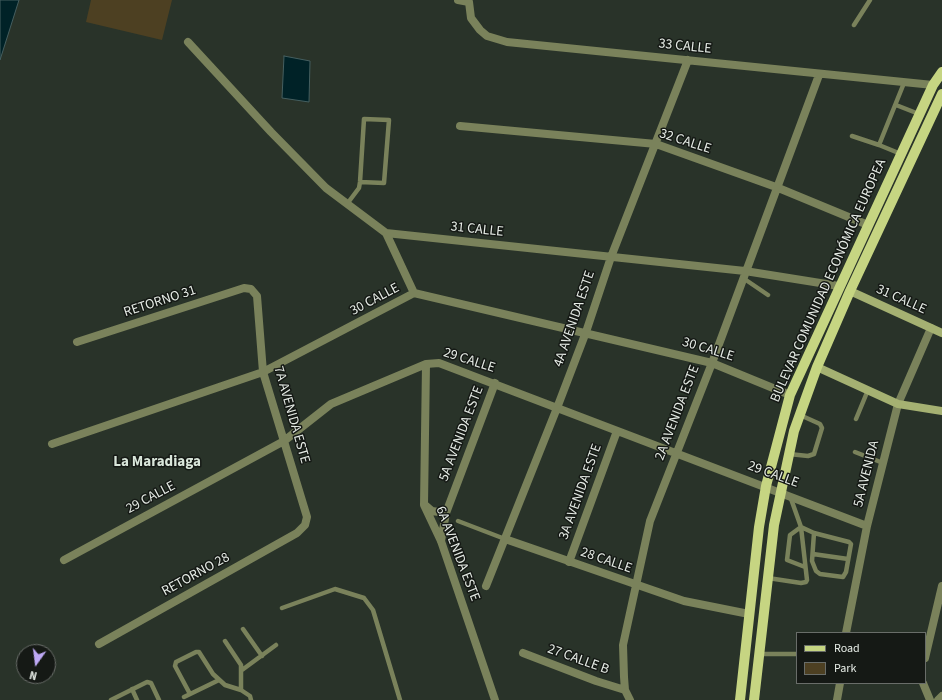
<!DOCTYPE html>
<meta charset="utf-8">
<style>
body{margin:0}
#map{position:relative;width:942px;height:700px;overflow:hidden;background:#293329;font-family:"Source Sans 3",sans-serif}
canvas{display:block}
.legend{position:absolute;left:796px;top:632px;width:130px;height:52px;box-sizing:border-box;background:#151915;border:1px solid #696d69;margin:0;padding:5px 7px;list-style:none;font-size:12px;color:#e6ece6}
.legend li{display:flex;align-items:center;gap:8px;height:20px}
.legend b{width:20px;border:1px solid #696d69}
.north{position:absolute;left:16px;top:644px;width:40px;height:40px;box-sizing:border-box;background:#151915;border:1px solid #696d69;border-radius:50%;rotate:194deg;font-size:11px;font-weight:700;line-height:16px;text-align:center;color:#e6ece6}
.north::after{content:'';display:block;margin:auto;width:14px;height:18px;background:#bea9f5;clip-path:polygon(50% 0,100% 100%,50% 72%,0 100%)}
</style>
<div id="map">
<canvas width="942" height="700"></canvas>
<ul class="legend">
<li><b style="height:5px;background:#c6d582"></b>Road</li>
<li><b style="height:11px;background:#4d4022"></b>Park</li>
</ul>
<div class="north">N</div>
</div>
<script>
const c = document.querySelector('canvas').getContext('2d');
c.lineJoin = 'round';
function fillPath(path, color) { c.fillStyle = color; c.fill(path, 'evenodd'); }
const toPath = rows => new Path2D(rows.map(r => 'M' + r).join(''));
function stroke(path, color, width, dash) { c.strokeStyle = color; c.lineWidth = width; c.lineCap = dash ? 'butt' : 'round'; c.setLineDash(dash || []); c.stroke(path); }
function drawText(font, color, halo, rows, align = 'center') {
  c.font = font + ' "Source Sans 3",sans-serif'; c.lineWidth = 3; c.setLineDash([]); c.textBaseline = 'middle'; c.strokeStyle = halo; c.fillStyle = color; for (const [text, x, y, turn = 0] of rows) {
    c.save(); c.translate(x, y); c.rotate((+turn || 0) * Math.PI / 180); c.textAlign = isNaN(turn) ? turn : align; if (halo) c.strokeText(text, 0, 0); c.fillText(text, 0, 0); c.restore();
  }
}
fillPath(toPath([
 [91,0,172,0,162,40,86,22]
]), '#4d4022');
const water = toPath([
 [0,0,19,0,0,60,0,0],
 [284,56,310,61,309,102,282,98,284,56]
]);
fillPath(water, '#002227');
stroke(water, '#455f60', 1);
stroke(toPath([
 [854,25,870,0],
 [896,105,919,114],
 [852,136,879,145,904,83],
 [879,145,901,154],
 [347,204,359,188,360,182,364,119,389,120,384,183,360,182],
 [743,278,768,295],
 [856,419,868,390],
 [855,452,883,463],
 [789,454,808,456,814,454,822,428,820,424,800,415],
 [458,521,505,539],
 [813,554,848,559],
 [805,567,787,560,790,535,801,527,814,533,849,542,851,544,846,572,843,577,820,574,816,571,812,561,814,533],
 [768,578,801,583,806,582,807,580,801,527,790,496],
 [282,608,335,589,364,598,373,610,400,700],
 [243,629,262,656],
 [225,641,241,665,241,690],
 [758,654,797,654],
 [242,670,276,645],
 [132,689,137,700],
 [190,694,175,666,176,662,196,652,199,652,213,674,225,685,241,690,250,696,251,700],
 [184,697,219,680],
 [111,700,147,682,151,683,159,700]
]), '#7a825b', 4.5);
stroke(toPath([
 [458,0,469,2,471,18,480,30,487,36,507,42,933,85],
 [188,42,271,132,326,188,386,233,745,271,839,286],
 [460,126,656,144,776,187,868,225],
 [386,233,414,293],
 [77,342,244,288,251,289,257,296,263,372,307,517,305,525,297,533,99,644],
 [426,364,424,505,441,541,495,700],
 [52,444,263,372,414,293,712,363,790,395],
 [425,505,432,511,446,513],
 [505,539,684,601,749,614],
 [441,541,446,513,495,383],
 [64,560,284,441,331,404,426,364,439,363,867,526],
 [569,562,617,431],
 [486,586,557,408,586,332,611,257,688,60],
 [846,633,867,526,898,404,931,328],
 [523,653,596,681,625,690],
 [925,658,942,586],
 [923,683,930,700],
 [630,700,625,690,624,677,623,645,650,521,712,363,819,75],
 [837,700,840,683],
 [938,700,942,696]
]), '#7a825b', 8);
stroke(toPath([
 [850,291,942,333],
 [817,367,898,404,942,411]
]), '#a5b172', 8);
stroke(toPath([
 [740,700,759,527,766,486,790,395,933,85,942,72],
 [754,700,774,525,794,431,817,367,850,291,942,94]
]), '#c6d582', 10);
drawText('14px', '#e6ece6', '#151915', [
 ["33 CALLE",685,47,6],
 ["32 CALLE",685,142,18],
 ["31 CALLE",477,230,6],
 ["BULEVAR COMUNIDAD ECONÓMICA EUROPEA",829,281,-66],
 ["30 CALLE",375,300,-28],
 ["31 CALLE",901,300,24],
 ["RETORNO 31",160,302,-18],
 ["4A AVENIDA ESTE",575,319,-71],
 ["30 CALLE",708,350,17],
 ["29 CALLE",469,361,18],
 ["2A AVENIDA ESTE",678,413,-69],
 ["7A AVENIDA ESTE",291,415,74],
 ["5A AVENIDA ESTE",462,434,-69],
 ["5A AVENIDA",867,474,-76],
 ["29 CALLE",773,475,20],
 ["3A AVENIDA ESTE",581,492,-70],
 ["29 CALLE",151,498,-28],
 ["6A AVENIDA ESTE",457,554,69],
 ["28 CALLE",606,561,19],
 ["RETORNO 28",196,575,-29],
 ["27 CALLE B",578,660,20]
]);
drawText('bold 15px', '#d9e6da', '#151915', [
 ["La Maradiaga",157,463]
]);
</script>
